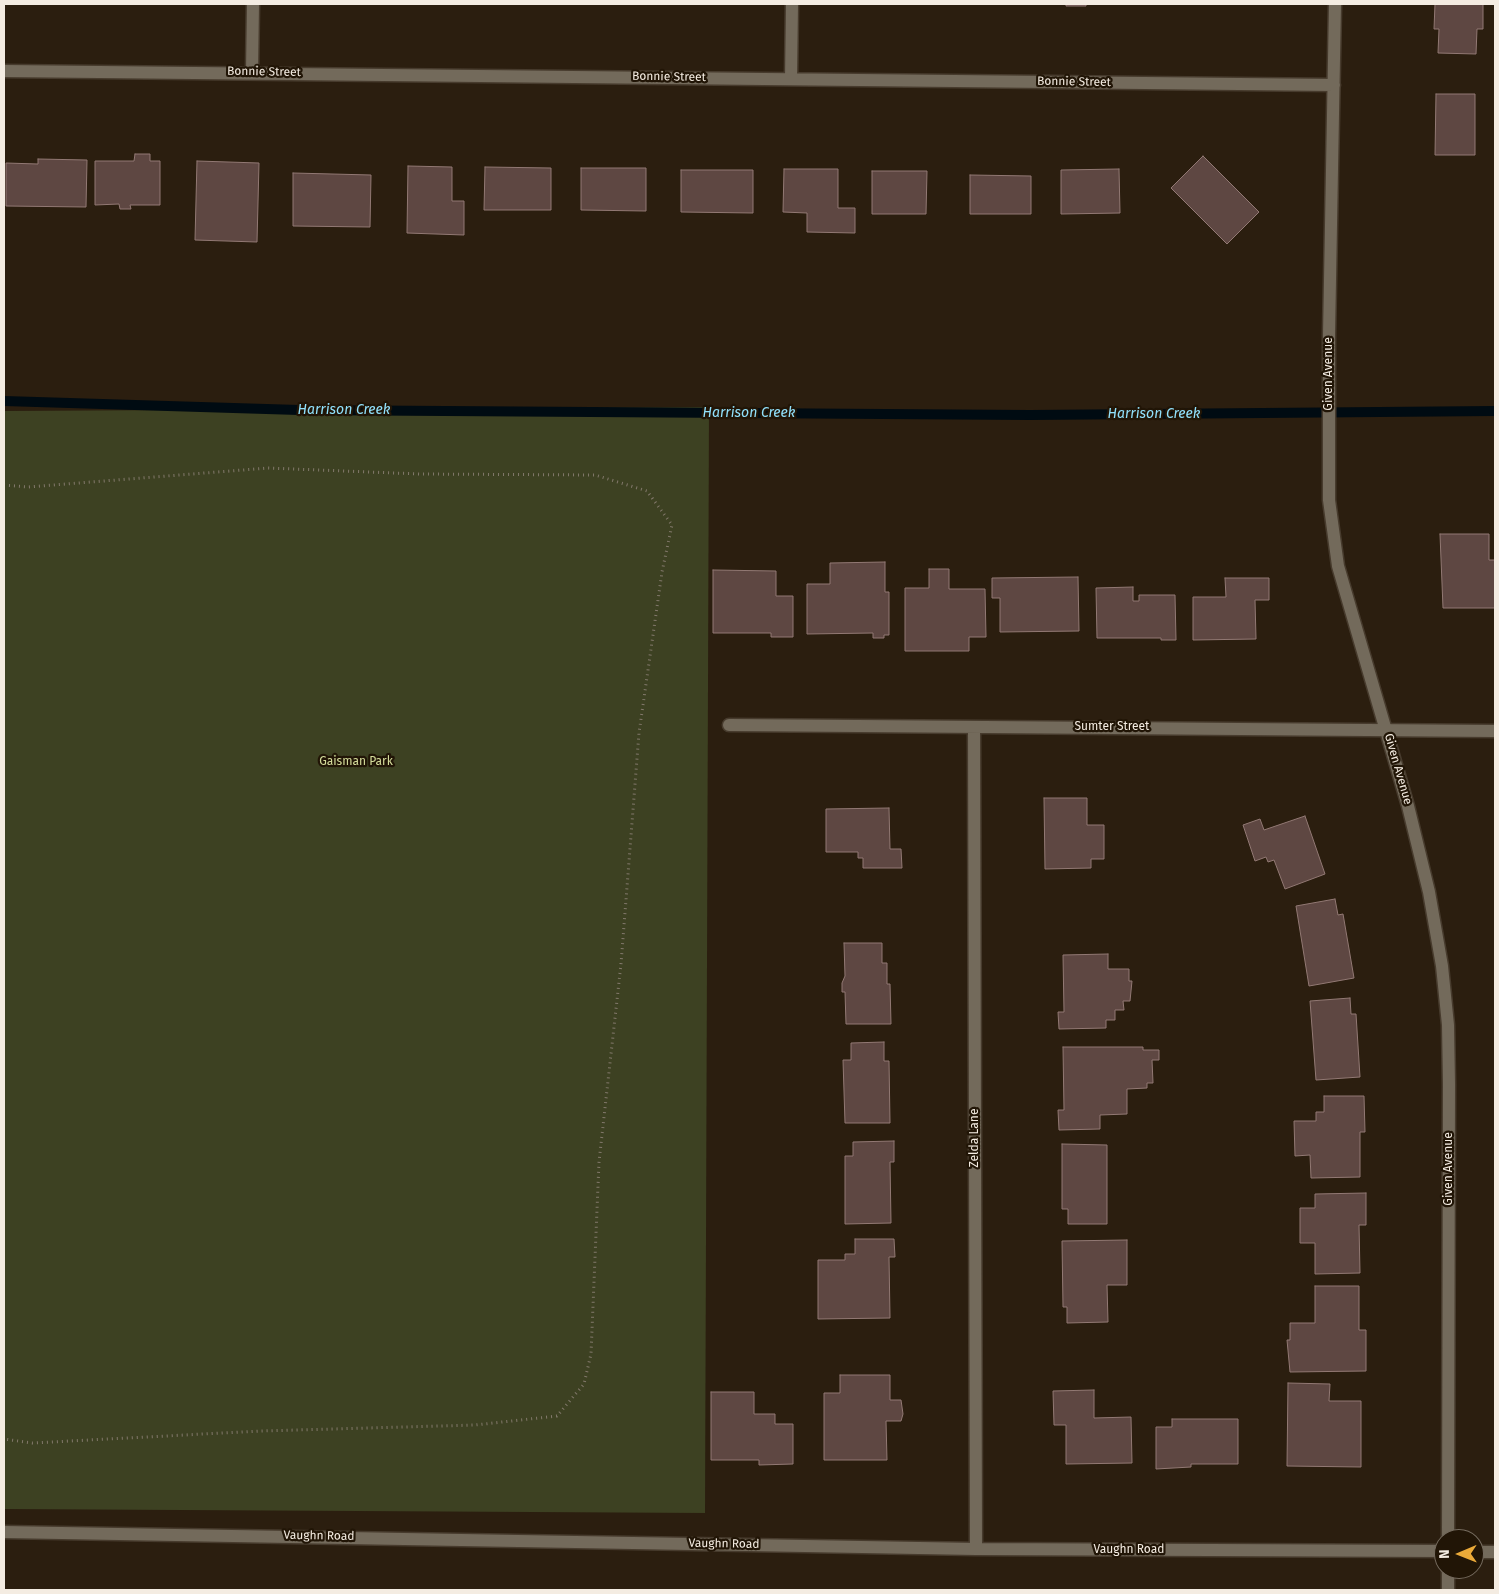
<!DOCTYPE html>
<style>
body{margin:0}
#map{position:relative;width:1499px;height:1594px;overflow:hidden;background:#2b1e0f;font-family:"Fira Sans",sans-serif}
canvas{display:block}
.frame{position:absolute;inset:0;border:5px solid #f4ece2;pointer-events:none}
.north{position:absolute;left:1434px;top:1529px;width:50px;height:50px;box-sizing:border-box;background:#211506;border:1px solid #756b5e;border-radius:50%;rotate:269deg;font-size:14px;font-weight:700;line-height:20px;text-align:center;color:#f4ece2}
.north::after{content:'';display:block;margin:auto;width:18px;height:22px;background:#ebaa39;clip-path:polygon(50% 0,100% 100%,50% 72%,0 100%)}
</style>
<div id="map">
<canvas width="1499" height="1594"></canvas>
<div class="frame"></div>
<div class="north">N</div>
</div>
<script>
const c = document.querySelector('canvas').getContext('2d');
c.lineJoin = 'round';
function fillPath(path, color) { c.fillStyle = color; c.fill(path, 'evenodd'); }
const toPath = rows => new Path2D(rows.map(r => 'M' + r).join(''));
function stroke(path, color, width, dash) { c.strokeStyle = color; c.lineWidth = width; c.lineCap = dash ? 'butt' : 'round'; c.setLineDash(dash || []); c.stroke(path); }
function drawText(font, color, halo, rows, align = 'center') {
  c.font = font + ' "Fira Sans",sans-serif'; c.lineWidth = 4.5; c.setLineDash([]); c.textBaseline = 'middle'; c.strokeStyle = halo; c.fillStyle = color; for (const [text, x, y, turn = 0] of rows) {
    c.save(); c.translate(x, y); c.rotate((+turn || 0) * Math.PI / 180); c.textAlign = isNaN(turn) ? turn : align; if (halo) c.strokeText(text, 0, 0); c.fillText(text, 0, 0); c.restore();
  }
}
fillPath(toPath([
 [709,407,705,1513,4,1509,4,411]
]), '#3d4122');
stroke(toPath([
 [4,401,299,410,1030,415,1495,411]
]), '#000b12', 10);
const building = toPath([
 [1066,4,1086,4,1086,6,1066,6,1066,4],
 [1435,4,1483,4,1483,29,1477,29,1476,54,1438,53,1439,29,1434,29,1435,4],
 [1436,94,1475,94,1475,155,1435,155,1436,94],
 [135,154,150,154,150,161,160,161,160,205,130,205,131,209,120,209,119,204,95,205,95,161,134,161,135,154],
 [1203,156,1259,212,1227,244,1171,188,1203,156],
 [38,159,87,160,86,207,6,206,6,163,38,164,38,159],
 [197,161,259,163,257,242,195,240,197,161],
 [408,166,452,167,452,201,464,201,464,235,407,233,408,166],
 [485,167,551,168,551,210,484,210,485,167],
 [581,168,646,168,646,211,581,210,581,168],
 [784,169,838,169,838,208,855,208,855,233,807,232,807,213,783,212,784,169],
 [1119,169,1120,213,1061,214,1061,170,1119,169],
 [681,170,753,170,753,213,681,212,681,170],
 [872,171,927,171,926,214,872,214,872,171],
 [293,173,371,175,370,227,293,226,293,173],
 [970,175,1031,176,1031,214,970,214,970,175],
 [1440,534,1489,534,1489,560,1495,560,1495,608,1443,608,1440,534],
 [885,562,885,592,889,592,889,635,884,635,884,638,873,638,873,633,807,634,807,584,830,584,830,563,885,562],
 [929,569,949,569,949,589,985,589,986,637,969,637,969,651,905,651,905,588,929,588,929,569],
 [713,570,776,571,776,596,793,596,793,637,771,637,771,633,713,633,713,570],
 [1078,577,1079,631,1000,632,1000,598,992,598,992,578,1078,577],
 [1225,578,1269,578,1269,600,1255,600,1256,639,1193,640,1193,597,1226,597,1225,578],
 [1133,587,1133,601,1139,601,1139,595,1175,595,1176,640,1161,640,1161,638,1097,638,1096,588,1133,587],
 [1044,798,1087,798,1087,825,1104,825,1104,859,1091,859,1091,868,1045,869,1044,798],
 [889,808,890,849,901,849,902,868,863,868,863,858,858,858,858,852,826,852,826,809,889,808],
 [1305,816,1325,874,1285,889,1274,860,1268,862,1266,857,1255,861,1243,825,1260,819,1264,830,1305,816],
 [1335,899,1338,915,1343,914,1354,978,1309,986,1296,906,1335,899],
 [844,943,882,943,882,963,887,963,887,984,890,984,891,1024,846,1024,845,992,842,992,842,983,845,976,844,943],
 [1108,954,1108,969,1129,969,1129,981,1132,981,1130,1001,1123,1001,1124,1010,1115,1010,1115,1020,1106,1020,1106,1028,1059,1029,1058,1012,1064,1012,1063,955,1108,954],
 [1350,998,1351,1014,1356,1014,1360,1077,1316,1080,1310,1001,1350,998],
 [884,1042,884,1061,889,1061,890,1123,845,1123,843,1060,851,1060,851,1043,884,1042],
 [1063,1047,1143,1047,1143,1050,1159,1050,1159,1060,1152,1060,1153,1083,1147,1083,1147,1088,1127,1089,1127,1114,1100,1115,1100,1129,1059,1130,1058,1110,1064,1110,1063,1047],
 [1324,1096,1364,1096,1365,1132,1360,1132,1360,1177,1311,1178,1310,1155,1295,1156,1294,1121,1316,1121,1316,1112,1324,1112,1324,1096],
 [894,1141,894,1162,890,1162,891,1223,845,1224,845,1156,853,1156,853,1142,894,1141],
 [1062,1144,1107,1145,1107,1224,1068,1224,1068,1209,1062,1209,1062,1144],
 [1366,1193,1366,1225,1359,1225,1360,1273,1315,1274,1315,1243,1300,1243,1300,1208,1315,1208,1315,1194,1366,1193],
 [855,1239,894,1239,895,1257,889,1257,890,1318,818,1319,818,1260,845,1260,845,1254,855,1254,855,1239],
 [1127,1240,1127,1285,1107,1285,1108,1322,1067,1323,1067,1307,1063,1307,1062,1241,1127,1240],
 [1315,1286,1359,1286,1359,1330,1366,1330,1366,1371,1290,1372,1287,1340,1290,1340,1290,1323,1315,1323,1315,1286],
 [840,1375,890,1375,890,1400,901,1400,903,1414,901,1421,886,1421,887,1460,824,1460,824,1393,840,1393,840,1375],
 [1288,1383,1330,1384,1329,1401,1361,1401,1361,1467,1287,1466,1288,1383],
 [1094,1390,1094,1418,1131,1417,1132,1463,1066,1464,1066,1425,1054,1425,1053,1391,1094,1390],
 [711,1392,754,1392,754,1414,775,1414,775,1424,793,1424,793,1464,759,1465,759,1460,711,1460,711,1392],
 [1172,1419,1238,1419,1238,1464,1191,1464,1191,1467,1156,1469,1156,1427,1172,1427,1172,1419]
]);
fillPath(building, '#5e4742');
stroke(building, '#927974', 1);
const minor = toPath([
 [1335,4,1329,335,1329,500,1338,566,1408,806,1429,892,1442,966,1448,1025,1449,1084,1448,1539],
 [4,71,1334,85],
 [252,72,253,4],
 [791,79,792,4],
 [729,725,1495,731],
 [974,727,976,1549],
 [4,1532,976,1549,1444,1551],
 [1474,1552,1495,1552],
 [1448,1590,1448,1569]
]);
stroke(minor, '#473b2d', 15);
stroke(toPath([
 [4,485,28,487,268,468,420,474,595,475,647,491,672,525,662,572,639,733,621,964,599,1162,591,1354,584,1384,557,1416,475,1425,261,1431,32,1443,4,1439]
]), '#83796c', 3, [1, 4]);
stroke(minor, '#736a5b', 12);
drawText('12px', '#f4ece2', '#211506', [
 ["Bonnie Street",264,72,1],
 ["Bonnie Street",669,77,1],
 ["Bonnie Street",1074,82,1],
 ["Given Avenue",1329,374,-90],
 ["Sumter Street",1112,727],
 ["Given Avenue",1398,769,74],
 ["Zelda Lane",975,1138,-90],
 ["Given Avenue",1449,1169,-90],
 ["Vaughn Road",319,1536,1],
 ["Vaughn Road",724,1544,1],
 ["Vaughn Road",1129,1550]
]);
drawText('12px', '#d5dd9b', '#211506', [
 ["Gaisman Park",356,762]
]);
drawText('italic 14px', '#91e1fc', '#211506', [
 ["Harrison Creek",344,410],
 ["Harrison Creek",749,413],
 ["Harrison Creek",1154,414]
]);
</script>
